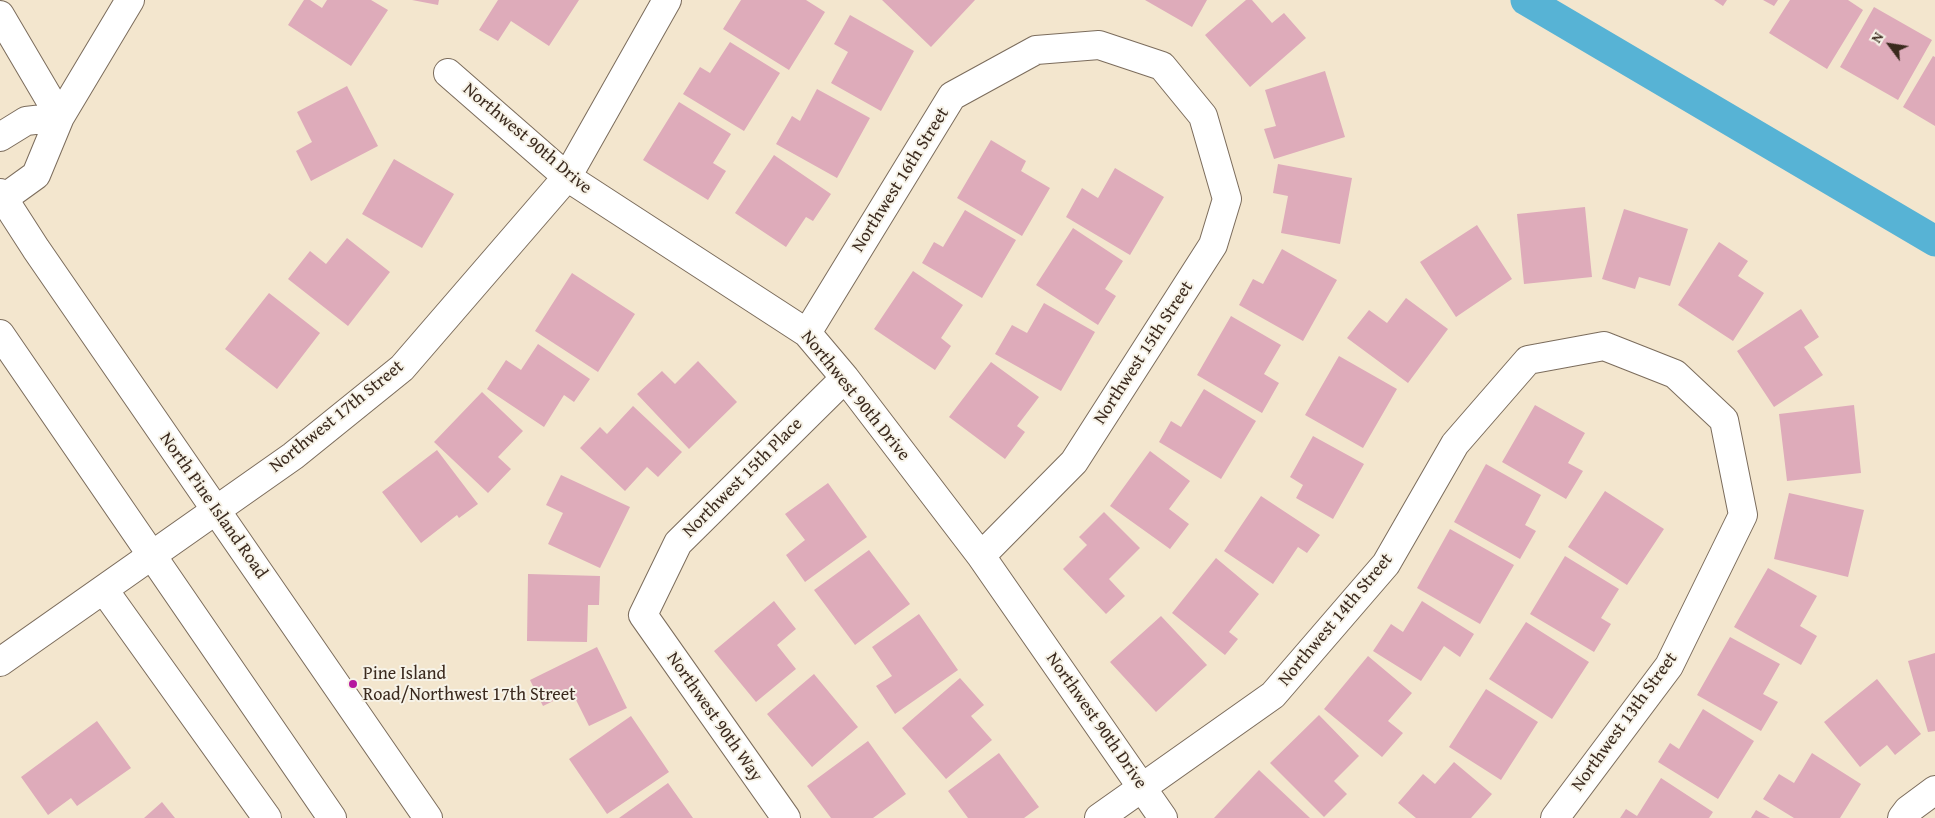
<!DOCTYPE html>
<style>
body{margin:0}
#map{position:relative;width:1935px;height:818px;overflow:hidden;background:#f3e6ce;font-family:"Gentium Book Plus",serif}
canvas{display:block}
.north{position:absolute;left:1865px;top:20px;width:50px;height:50px;-webkit-text-stroke:4px #f7f3e8;paint-order:stroke;rotate:301deg;font-size:14px;font-weight:700;line-height:20px;text-align:center;color:#3b2a1e}
.north::after{content:'';display:block;margin:auto;width:18px;height:22px;background:#3b2a1e;clip-path:polygon(50% 0,100% 100%,50% 72%,0 100%)}
</style>
<div id="map">
<canvas width="1935" height="818"></canvas>
<div class="north">N</div>
</div>
<script>
const c = document.querySelector('canvas').getContext('2d');
c.lineJoin = 'round';
const toPath = rows => new Path2D(rows.map(r => 'M' + r).join(''));
function stroke(path, color, width, dash) { c.strokeStyle = color; c.lineWidth = width; c.lineCap = dash ? 'butt' : 'round'; c.setLineDash(dash || []); c.stroke(path); }
function fillPath(path, color) { c.fillStyle = color; c.fill(path, 'evenodd'); }
function drawText(font, color, halo, rows, align = 'center') {
  c.font = font + ' "Gentium Book Plus",serif'; c.lineWidth = 4; c.setLineDash([]); c.textBaseline = 'middle'; c.strokeStyle = halo; c.fillStyle = color; for (const [text, x, y, turn = 0] of rows) {
    c.save(); c.translate(x, y); c.rotate((+turn || 0) * Math.PI / 180); c.textAlign = isNaN(turn) ? turn : align; if (halo) c.strokeText(text, 0, 0); c.fillText(text, 0, 0); c.restore();
  }
}
stroke(toPath([
 [1526,0,1935,241]
]), '#57b3d5', 31);
fillPath(toPath([
 [304,0,310,0,322,8,327,0,371,0,388,10,351,66,288,25],
 [412,0,439,0,438,5],
 [498,0,579,0,549,46,511,21,498,41,479,30],
 [741,0,806,0,825,12,789,70,723,29],
 [882,0,975,0,931,47],
 [1145,0,1207,0,1192,27],
 [1246,0,1252,0,1272,23,1284,13,1306,38,1250,87,1205,35],
 [1714,0,1727,0,1723,6],
 [1763,0,1778,0,1774,6],
 [1790,0,1848,0,1863,10,1827,69,1769,33],
 [1874,7,1932,40,1898,100,1840,67],
 [850,15,914,51,881,111,831,83,848,52,834,44],
 [730,42,780,73,744,131,683,94,700,67,710,73],
 [1933,56,1935,57,1935,126,1903,107],
 [1325,71,1345,137,1274,159,1264,129,1276,126,1265,90],
 [347,86,378,146,311,181,296,151,312,142,297,112],
 [817,89,870,118,837,178,776,144,792,116,800,121],
 [679,102,731,134,713,163,726,171,708,200,643,160],
 [991,140,1026,161,1021,171,1050,188,1022,236,957,198],
 [774,155,831,194,813,221,806,217,786,247,735,213],
 [394,159,454,194,422,248,362,214],
 [1278,164,1352,178,1340,244,1281,233,1288,196,1273,193],
 [1115,168,1164,197,1130,255,1066,217,1082,188,1098,198],
 [1585,207,1592,277,1524,284,1517,214],
 [1624,209,1688,229,1670,286,1639,277,1635,289,1602,279],
 [965,210,1016,240,982,298,922,263,934,242,943,247],
 [1477,225,1512,279,1456,317,1420,262],
 [1073,228,1123,261,1105,289,1116,296,1098,325,1036,285],
 [347,238,390,272,348,326,288,279,310,251,326,264],
 [1719,242,1748,261,1738,276,1764,293,1733,341,1678,305],
 [1282,249,1337,280,1303,341,1239,305,1253,279,1263,284],
 [913,271,963,305,941,338,951,346,935,370,874,329],
 [572,273,635,314,598,372,535,331],
 [269,293,320,333,277,389,225,349],
 [1406,298,1448,329,1408,383,1347,338,1369,310,1387,323],
 [1044,303,1095,332,1061,391,995,354,1012,325,1027,333],
 [1801,309,1819,337,1804,347,1823,375,1774,407,1737,351],
 [1231,316,1281,345,1264,374,1279,383,1262,413,1197,375],
 [538,344,590,379,574,402,564,395,544,427,487,389,506,360,521,370],
 [1339,356,1397,389,1363,448,1305,415],
 [698,361,737,402,689,449,637,394,662,371,675,384],
 [991,362,1039,397,1017,426,1025,432,1005,459,949,417],
 [1204,389,1256,421,1221,479,1159,442,1171,421,1181,427],
 [482,392,523,431,498,457,511,469,488,493,434,442],
 [1535,405,1585,433,1568,463,1583,471,1566,499,1502,462],
 [1854,405,1861,473,1787,481,1779,414],
 [633,406,682,452,658,477,647,467,625,491,580,448,600,427,607,434],
 [1313,436,1364,464,1333,519,1296,498,1303,485,1290,477],
 [437,450,478,504,459,518,457,515,421,543,382,492],
 [1150,451,1190,481,1169,509,1189,524,1170,549,1110,506],
 [1486,464,1541,495,1525,525,1536,531,1520,559,1454,522],
 [561,475,630,507,600,568,548,544,563,513,546,505],
 [828,483,867,537,805,582,786,555,805,540,785,514],
 [1605,491,1664,529,1627,585,1568,547],
 [1789,493,1864,510,1848,577,1774,559],
 [1261,496,1320,535,1307,553,1298,547,1273,584,1224,551],
 [1104,512,1140,548,1109,579,1125,596,1106,614,1063,569,1087,545,1079,537],
 [1450,529,1514,565,1480,624,1417,588],
 [869,550,910,604,855,645,814,590],
 [1565,556,1619,589,1601,618,1611,624,1594,652,1530,614],
 [1216,558,1259,594,1229,632,1238,639,1225,655,1172,613],
 [1768,568,1817,596,1800,626,1817,636,1801,665,1734,627],
 [528,574,600,576,599,605,588,605,587,642,527,641],
 [774,601,796,629,777,645,796,669,756,702,714,651],
 [1422,601,1474,634,1460,657,1444,646,1421,681,1373,651,1391,624,1403,632],
 [919,614,958,670,895,714,876,686,892,676,872,647],
 [1161,616,1207,665,1156,712,1110,662],
 [1526,622,1589,662,1552,719,1489,679],
 [1730,637,1780,664,1763,694,1778,702,1761,731,1697,695],
 [597,647,627,708,589,726,572,692,543,706,530,680],
 [1935,653,1935,731,1928,732,1908,661],
 [1368,656,1412,693,1388,721,1403,733,1382,757,1324,709],
 [814,674,858,727,812,767,767,714],
 [960,678,984,705,971,716,992,740,946,779,902,728],
 [1877,679,1921,734,1895,755,1887,745,1860,767,1824,722],
 [1486,689,1538,722,1501,780,1449,747],
 [1703,709,1754,741,1718,799,1658,762,1670,743,1679,749],
 [1319,715,1359,756,1334,781,1347,794,1324,817,1270,763],
 [631,716,669,772,607,814,569,759],
 [97,721,131,768,77,806,71,798,48,815,21,777],
 [868,741,906,794,873,818,831,818,807,786],
 [999,753,1039,807,1024,818,968,818,948,791],
 [1812,753,1861,784,1840,818,1794,818,1763,799,1779,774,1794,783],
 [1454,762,1492,794,1471,818,1416,818,1398,803,1423,774,1435,784],
 [1259,770,1310,818,1214,818],
 [1661,778,1713,812,1709,818,1620,818,1626,809,1637,816],
 [668,783,693,818,619,818],
 [162,802,175,818,144,818],
 [1756,810,1770,818,1751,818]
]), '#deabba');
const minor = toPath([
 [0,15,60,117,130,0],
 [448,73,567,177,807,333,845,378,981,556,1163,818],
 [0,137,26,121,60,117,36,175,0,201],
 [807,333,952,96,1036,50,1099,45,1162,66,1203,116,1227,199,1213,245,1074,462,981,556],
 [104,590,267,818],
 [0,662,293,456,402,368,567,177,667,0],
 [786,818,643,615,678,543,845,378],
 [1099,818,1273,695,1386,564,1455,444,1528,360,1604,346,1675,374,1724,420,1743,515,1669,666,1555,818],
 [1902,818,1908,810,1935,790]
]);
const major = toPath([
 [0,193,36,249,428,818],
 [0,334,332,818]
]);
stroke(minor, '#7b6c5c', 30);
stroke(major, '#7b6c5c', 30);
stroke(minor, '#fff', 28);
stroke(major, '#fff', 28);
for (const [x, y, r, color] of [
 [353,684,5,"#b5179e"]
]) { const dot = new Path2D(); dot.arc(x, y, r, 0, 2 * Math.PI); c.fillStyle = color; c.fill(dot); stroke(dot, '#f7f3e8', 2); }
drawText('18px', '#3b2a1e', '#f7f3e8', [
 ["Northwest 90th Drive",527,139,40],
 ["Northwest 16th Street",901,180,-58],
 ["Northwest 15th Street",1144,353,-57],
 ["Northwest 90th Drive",855,396,51],
 ["Northwest 17th Street",337,417,-39],
 ["Northwest 15th Place",743,478,-45],
 ["North Pine Island Road",213,506,55],
 ["Northwest 14th Street",1336,620,-50],
 ["Northwest 90th Way",714,717,55],
 ["Northwest 90th Drive",1096,721,55],
 ["Northwest 13th Street",1625,722,-54]
]);
drawText('18px', '#3b2a1e', '#f7f3e8', [
 ["Pine Island",363,674],
 ["Road/Northwest 17th Street",363,695]
], 'left');
</script>
